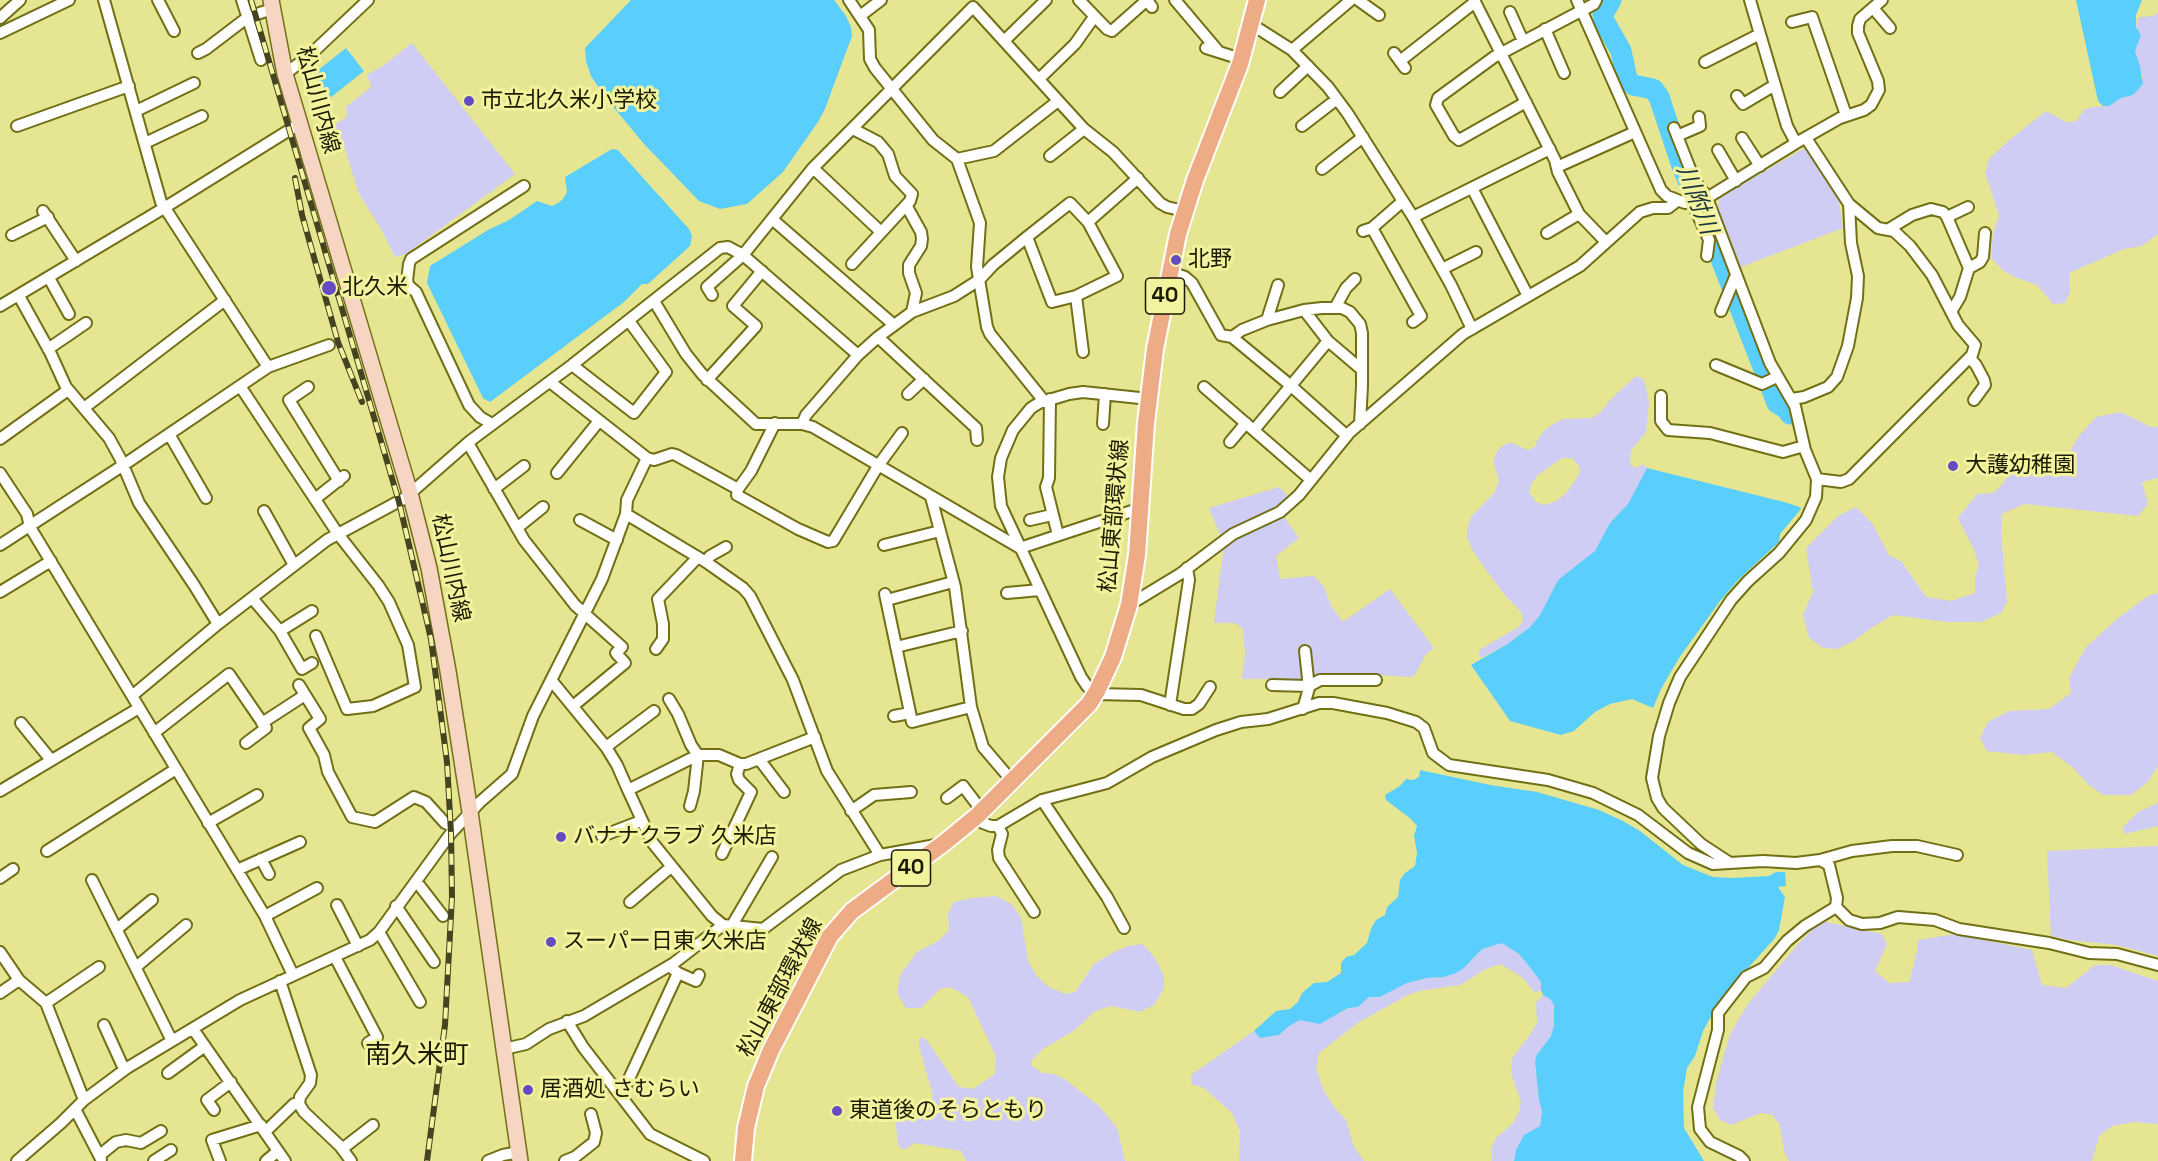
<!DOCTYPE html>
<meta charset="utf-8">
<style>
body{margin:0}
canvas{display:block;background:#e6e591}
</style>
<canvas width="2158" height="1161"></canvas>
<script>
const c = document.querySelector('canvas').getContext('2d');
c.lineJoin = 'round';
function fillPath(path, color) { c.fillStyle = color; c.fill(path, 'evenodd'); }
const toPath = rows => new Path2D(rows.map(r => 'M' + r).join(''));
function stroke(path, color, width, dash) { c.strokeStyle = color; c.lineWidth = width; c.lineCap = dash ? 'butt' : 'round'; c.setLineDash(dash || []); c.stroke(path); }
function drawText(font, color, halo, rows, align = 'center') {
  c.font = font + ' "Space Grotesk","Noto Sans JP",sans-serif'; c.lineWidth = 6; c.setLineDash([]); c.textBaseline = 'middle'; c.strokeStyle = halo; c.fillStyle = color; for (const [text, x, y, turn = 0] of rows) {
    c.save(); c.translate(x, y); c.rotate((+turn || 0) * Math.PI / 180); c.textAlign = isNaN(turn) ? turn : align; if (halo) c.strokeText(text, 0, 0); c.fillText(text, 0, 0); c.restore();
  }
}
fillPath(toPath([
 [2158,13,2158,234,2142,246,2124,249,2069,273,2070,292,2065,303,2053,304,2037,285,2017,278,2004,271,1991,258,1993,233,1999,216,1985,173,1989,159,2007,142,2046,111,2066,122,2072,122,2077,120,2084,110,2092,107,2109,106,2121,98,2133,95,2143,77,2135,51,2137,20,2140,17,2153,16],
 [412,43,515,174,406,254,395,257,381,229,359,194,344,146,332,126,347,117,346,107,371,87,367,75,384,65],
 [1805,148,1839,202,1843,228,1741,267,1718,207,1719,199,1725,194],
 [1636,376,1644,379,1649,403,1646,432,1631,451,1630,465,1637,468,1643,464,1647,468,1641,481,1628,504,1610,523,1595,552,1558,580,1540,615,1530,627,1509,643,1481,658,1478,653,1481,649,1520,626,1523,620,1521,612,1503,593,1484,567,1473,551,1467,537,1467,529,1471,517,1495,492,1499,480,1493,461,1498,450,1505,444,1512,443,1528,450,1535,447,1539,437,1548,427,1563,419,1592,418,1600,413,1611,399],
 [1562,458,1572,458,1578,465,1580,471,1577,478,1567,492,1558,500,1546,505,1536,502,1529,492,1532,483,1538,475],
 [2121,412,2151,427,2158,427,2158,478,2142,482,2148,504,2138,516,2024,504,2002,514,2001,533,2007,602,2001,613,1981,622,1947,622,1893,615,1870,629,1852,642,1837,649,1823,648,1809,638,1803,615,1813,592,1806,548,1838,516,1856,507,1872,523,1889,555,1902,562,1926,597,1951,601,1975,593,1975,577,1979,565,1975,552,1958,518,1977,494,1993,493,2003,484,2014,467,2036,470,2059,470,2079,436,2096,417],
 [1279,487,1291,499,1279,510,1299,538,1276,556,1280,579,1314,576,1324,587,1331,606,1343,622,1390,589,1434,648,1426,654,1415,675,1411,677,1378,675,1368,682,1269,688,1269,679,1242,679,1245,654,1243,629,1235,623,1214,623,1224,544,1209,508],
 [2158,593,2158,766,2148,782,2131,795,2103,795,2089,785,2072,767,2052,752,2024,755,1987,751,1980,738,1988,722,2009,711,2049,709,2071,693,2069,678,2086,647,2118,618,2148,596],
 [2158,803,2158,826,2125,834,2123,827,2138,812],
 [2158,846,2158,956,2117,945,2069,940,2051,936,2047,851],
 [996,896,1011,904,1021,918,1028,961,1037,976,1049,987,1066,994,1075,992,1094,964,1114,952,1128,946,1143,944,1155,958,1164,976,1164,989,1154,1005,1140,1012,1111,1006,1095,1011,1075,1030,1043,1049,1031,1061,1032,1066,1042,1073,1054,1074,1066,1080,1100,1107,1117,1128,1125,1161,966,1161,961,1151,915,1143,904,1150,898,1146,895,1116,901,1109,916,1113,929,1104,933,1095,919,1047,919,1038,924,1038,928,1042,959,1087,973,1089,995,1074,996,1057,968,997,950,987,940,989,921,1008,906,1008,897,993,900,975,917,952,938,941,949,930,948,913,954,902,971,898],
 [1821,921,1882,934,1887,944,1875,971,1889,983,1909,982,1917,952,1918,940,1956,934,2032,950,2042,985,2066,988,2095,965,2111,965,2158,981,2158,1124,2134,1122,2112,1126,2099,1136,2092,1161,1789,1161,1784,1151,1780,1125,1772,1115,1761,1113,1731,1125,1720,1120,1713,1108,1716,1083,1730,1034,1748,1004,1798,944],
 [1502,942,1519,954,1532,970,1541,982,1541,990,1535,993,1523,978,1501,964,1486,969,1460,985,1419,991,1408,995,1359,1022,1319,1053,1316,1068,1323,1089,1334,1107,1346,1120,1354,1147,1364,1161,1239,1161,1240,1132,1232,1113,1204,1088,1191,1084,1191,1075,1254,1031,1260,1038,1279,1035,1289,1026,1300,1020,1339,1014,1348,1008,1358,1007,1369,997,1380,997,1407,983,1427,978,1444,977,1471,961,1482,949],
 [1543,995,1550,999,1554,1005,1554,1025,1551,1036,1536,1056,1535,1072,1539,1085,1539,1100,1542,1112,1540,1126,1524,1136,1516,1150,1514,1161,1492,1161,1491,1149,1496,1138,1513,1123,1519,1112,1521,1102,1512,1076,1511,1065,1513,1057,1529,1036,1537,1023,1536,1003]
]), '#cfcdf4');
fillPath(toPath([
 [631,0,834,0,846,16,851,27,852,36,825,109,818,122,783,172,747,204,720,209,699,201,644,144,605,97,591,76,586,61,585,48],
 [2076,0,2142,0,2136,15,2136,27,2141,35,2135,51,2140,66,2143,84,2133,95,2121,98,2109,106,2103,106,2098,101],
 [346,48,364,71,330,98,312,75],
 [612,149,618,150,689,229,692,236,690,246,648,284,642,284,624,302,490,402,483,398,427,283,430,266,488,230,509,220,537,201,552,206,558,203,563,199,567,192,565,177],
 [1647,468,1784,502,1800,507,1801,509,1780,534,1779,542,1739,579,1720,601,1679,658,1661,689,1653,708,1632,699,1610,704,1595,712,1574,731,1561,735,1510,721,1471,665,1509,643,1530,627,1540,615,1558,580,1595,551,1610,523,1628,504],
 [1420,770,1490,785,1537,792,1599,810,1623,821,1640,831,1683,865,1713,877,1733,878,1769,876,1776,872,1785,872,1786,886,1778,887,1785,897,1779,930,1775,938,1741,976,1717,1006,1703,1031,1695,1056,1687,1068,1683,1092,1684,1128,1704,1161,1514,1161,1516,1150,1524,1135,1540,1126,1542,1112,1539,1100,1535,1062,1536,1056,1551,1036,1554,1025,1554,1005,1550,999,1543,995,1541,990,1541,982,1532,970,1519,954,1502,943,1482,949,1464,968,1456,973,1444,977,1427,978,1407,983,1380,997,1369,997,1358,1007,1348,1008,1320,1024,1300,1020,1289,1026,1279,1035,1260,1038,1254,1031,1276,1011,1290,1009,1298,1002,1302,993,1314,983,1327,982,1341,973,1341,963,1346,957,1354,955,1367,943,1371,929,1376,920,1385,915,1387,907,1398,897,1400,880,1405,873,1415,866,1417,853,1414,836,1417,826,1411,819,1386,800,1385,795,1400,786,1406,779,1413,780,1419,777]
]), '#5acffe');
stroke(toPath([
 [1611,0,1603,14,1604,21,1621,51,1627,79,1633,85,1653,89,1659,97,1683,169,1702,210,1777,403,1788,410,1790,414]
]), '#5acffe', 21);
const street = toPath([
 [104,0,161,202,268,367],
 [158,0,174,31],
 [242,0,261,60],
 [849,0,869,30,870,59,875,68,933,140,957,159,994,151,1058,101],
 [1079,0,1107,29,1112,31,1147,0,1152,7],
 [1175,0,1219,52],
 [1358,0,1379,15],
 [1474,0,1555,160,1558,172,1579,214,1606,242],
 [1577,0,1661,190,1667,196,1685,203,1707,198,1796,143,1840,118,1864,110,1871,105,1879,90,1878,81,1858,33,1858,26,1860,19,1882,0],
 [1750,0,1787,126,1796,143],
 [1873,8,1890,28],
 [1510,12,1523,41],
 [860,16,881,0],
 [0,18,20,0],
 [1792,22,1812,17,1846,115],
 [1251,24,1292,50,1328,87,1348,114,1413,217,1451,285,1472,329],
 [1545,29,1564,73],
 [0,33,69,0],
 [1004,41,1046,0],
 [1206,48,1241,59],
 [1292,50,1351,0],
 [198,53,206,49,248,17,272,9],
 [1394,53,1405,68],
 [1400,61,1475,2],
 [1705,62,1760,34],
 [285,74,310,55,368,0],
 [1039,79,1075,44,1094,17],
 [1280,92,1308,66],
 [1737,96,1743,104,1775,85],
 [1526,102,1459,140,1454,136,1436,105,1438,98,1494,57,1594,4,1596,0],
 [136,111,194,83],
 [17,126,129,86],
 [1302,126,1337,99],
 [1674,128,1694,179,1707,198,1770,363,1795,406,1805,450,1817,479,1816,497,1806,520,1779,553,1748,581,1731,600,1680,677,1669,703,1659,736,1652,778,1657,798,1663,808,1701,844,1730,863],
 [1677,136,1700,126,1699,117],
 [1742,138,1760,166],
 [1806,138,1849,204,1878,228,1894,231,1910,246,1932,275,1958,325,1975,345,1972,355,1849,479,1841,482,1817,479],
 [145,143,202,116],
 [1718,150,1736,181],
 [1050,156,1084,129],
 [957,159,980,223,977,267,987,327,990,334,1044,401],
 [1557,167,1635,132],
 [813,168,881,232],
 [1322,169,1363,137],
 [1472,188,1528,296],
 [1692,202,1709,240,1707,256],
 [906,205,921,232,922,239,921,246,909,265,909,273,916,293,912,312],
 [43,211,76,261],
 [1413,217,1550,149],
 [1947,217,1968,207],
 [772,219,894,325],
 [1088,222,1138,178],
 [1372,228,1421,316,1413,322],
 [1889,229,1912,215,1931,209,1943,212,1947,217,1969,268,1960,297,1951,312],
 [1363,231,1372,228,1403,201],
 [1547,233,1579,214],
 [12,235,48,217],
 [852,264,910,201,912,194,895,176,888,154,878,142,853,129],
 [1969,268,1980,262,1983,257,1985,233],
 [1442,269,1476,252],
 [1170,272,1185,277,1192,283,1221,335,1232,337,1290,385,1347,436],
 [49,278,69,314],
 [712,295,707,287,743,255,858,355],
 [19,296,50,352,66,387,109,438,120,458,139,503,194,585,218,624],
 [1076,296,1083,352],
 [654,301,686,354,702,374,756,424,802,424,813,427,1020,548,1141,508],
 [0,306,164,208,299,124],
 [1335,308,1346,288,1355,279],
 [1304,310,1328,341,1361,369],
 [1721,311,1736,275],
 [1267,320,1278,285],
 [878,337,976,428,977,440],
 [1232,337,1242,330,1267,320,1304,310,1322,308,1342,308,1350,312,1360,324,1362,333,1362,386,1360,424],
 [48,349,86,323],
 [1970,358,1976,365,1984,380,1985,385,1974,400],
 [572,365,634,413,666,372,629,321],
 [1716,365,1762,384,1777,377],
 [707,380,756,326,733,306,762,271],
 [240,386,338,534,378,585,389,602,408,645,415,687,373,706,347,709,316,636],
 [308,387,289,400,339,481],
 [1204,387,1311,480],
 [908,394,924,379],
 [1661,396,1661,421,1668,430,1710,433,1783,452,1804,446],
 [1050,399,1049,478,1046,487,1058,535],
 [1149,399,1083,392,1069,394,1039,403,1031,408,1013,430,1001,458,998,477,1001,506,1081,677,1087,686,1095,694,1141,695,1184,709,1192,709,1199,704,1210,687],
 [1792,399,1804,397,1828,387,1837,377,1848,346,1857,298,1858,276,1851,243,1849,204],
 [84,408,225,300],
 [775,423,751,471,738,489,737,495,798,529,828,542,833,541,835,538,878,466,902,433],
 [492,424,480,417,469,405,416,292,409,286,407,281,409,264,411,259,524,186],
 [802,424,806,415,858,355,878,337,912,312,954,296,979,280,993,265,1027,237,1070,203,1088,222,1117,276,1076,296,1052,302,1027,237],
 [1103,424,1105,394],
 [1254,430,1328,341],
 [169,434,206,498],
 [0,439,68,390],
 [1230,442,1246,423],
 [468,443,524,540,575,605,622,647,616,653,625,663,573,706],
 [647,458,654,460,672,454,676,455,738,489],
 [0,473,27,514,30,527,265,916,293,975],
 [557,473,599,421],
 [494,489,524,466],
 [931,497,955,587,971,707,983,747,1012,781],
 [315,499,344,476],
 [264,511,294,565],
 [626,514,706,562,743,588,750,596,793,680,827,771,880,855],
 [580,520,617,540],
 [1030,520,1052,515],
 [517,528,543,507],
 [0,545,122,466,268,367,329,345],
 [884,545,940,531],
 [706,562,710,556,726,547],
 [0,592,51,561],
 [1007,593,1040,590],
 [885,594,912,722,971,707],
 [252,598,280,631,302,669,312,663],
 [887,600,953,582],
 [1129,605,1180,574,1233,534,1280,512,1299,495,1349,433,1463,334,1580,266,1640,212,1653,208,1668,208,1677,201],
 [280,631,312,611],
 [896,647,962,631],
 [656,649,663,639,663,624,658,599,698,557],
 [551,680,606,747,617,765,628,790],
 [299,685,320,719,309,728,324,755,328,772,352,817,375,822,414,797,426,802,445,823,456,828],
 [1272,685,1309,686,1320,680,1376,680],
 [133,695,218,624,327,540,405,498,470,441,572,365,720,248,728,247,743,255,813,168,973,7,1084,129,1113,152,1160,203,1167,207,1184,211],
 [669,699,678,714,691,745,698,755,694,791,690,806],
 [1170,705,1189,580,1187,568],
 [1303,709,1309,688,1305,651],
 [894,716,910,713],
 [21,723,51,760],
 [262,723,305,695],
 [154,733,229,674,266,728,246,743],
 [815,737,746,764,740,764,719,755,698,755,628,790,652,842,712,916,723,925,763,929,841,870,880,855,936,845],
 [606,747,654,711],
 [759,759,784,792],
 [0,791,139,708],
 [947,798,963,786,982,811],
 [1042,800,1107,897,1124,928],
 [851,811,874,795,911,792],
 [977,816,983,823,991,826,998,826,1042,800,1107,783,1152,757,1216,730,1241,722,1268,719,1319,703,1333,703,1387,713,1416,722,1424,728,1433,753,1449,765,1548,780,1593,793,1638,815,1688,853,1713,864,1763,861,1796,863,1820,860,1829,865,1837,898,1836,907,1805,926,1787,941,1764,968,1746,977,1718,1013,1718,1030,1698,1107,1700,1129,1710,1142,1739,1156,1744,1161],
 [208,823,257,795],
 [998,826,1002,834,998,850,999,858,1034,912],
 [602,836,641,821],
 [47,851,176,769],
 [722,854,751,792,739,780,737,774,740,764],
 [261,859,269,874],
 [1820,860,1852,851,1892,846,1917,846,1957,855],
 [237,870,300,842],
 [0,878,13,869],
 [92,880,172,1041],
 [416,881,443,916],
 [630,902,671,867],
 [337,905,358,946],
 [396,906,434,962],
 [1836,907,1849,920,1862,924,1880,923,1898,917,1935,920,1959,929,2049,943,2089,953,2117,954,2158,965],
 [265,916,317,888],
 [731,927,772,857],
 [117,929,152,900],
 [379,932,420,1002],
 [0,952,19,980,0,993],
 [335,957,377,1037,368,1043],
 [136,967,186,925],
 [673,969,678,973,696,981,699,975],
 [19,980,46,1003,84,1100],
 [280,981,311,1075,310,1083,300,1097,299,1104,304,1112,340,1146,351,1161],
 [46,1003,99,967],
 [567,1021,583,1047,650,1134,704,1161],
 [104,1025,124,1069],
 [193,1029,285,1161],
 [504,1049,526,1044,549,1029,584,1016,674,963,723,925],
 [168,1073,205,1046],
 [621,1096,678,973],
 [75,1109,101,1159],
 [214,1110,207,1100,231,1082],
 [266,1131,294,1104,299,1104],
 [342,1149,373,1125],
 [100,1155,116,1142,126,1140,141,1143,161,1131],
 [17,1161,61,1123,84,1100,127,1068,240,1000,370,940,379,932,451,833,480,802,512,774,533,716,602,579,626,514,627,500,647,458,550,382],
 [154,1161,171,1150],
 [220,1161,212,1140,261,1125],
 [266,1161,278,1151],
 [488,1161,503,1155,519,1152],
 [565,1161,575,1157,594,1142,596,1133,591,1114]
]);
const secondary = toPath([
 [271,0,285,74,410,493,429,568,448,671,470,812,520,1161]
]);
const primary = toPath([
 [743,1161,746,1128,756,1086,771,1050,830,936,852,911,944,843,977,816,1089,704,1097,691,1113,657,1129,605,1137,555,1146,423,1155,349,1178,234,1195,180,1240,64,1257,0]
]);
stroke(street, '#726f15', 14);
stroke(secondary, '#726f15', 18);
stroke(primary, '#fff', 20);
stroke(street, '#fff', 10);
stroke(secondary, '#f6d6c3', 15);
stroke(primary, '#edac86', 16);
const rail = toPath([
 [251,0,399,502,431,639,447,762,451,833,452,897,445,1025,427,1161],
 [295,178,302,215,338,342,362,402]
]);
stroke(rail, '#454420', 6);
stroke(rail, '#f3f29d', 4, [11]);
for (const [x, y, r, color] of [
 [469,101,6,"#644bc4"],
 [1176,260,6,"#644bc4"],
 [329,288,8,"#644bc4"],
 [1953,466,6,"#644bc4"],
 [561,837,6,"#644bc4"],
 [551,942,6,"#644bc4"],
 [528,1090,6,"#644bc4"],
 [837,1111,6,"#644bc4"]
]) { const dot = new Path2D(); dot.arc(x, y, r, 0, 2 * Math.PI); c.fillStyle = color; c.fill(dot); stroke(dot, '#f3f29d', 2); }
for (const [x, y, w] of [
 [1165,296,39],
 [911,868,39]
]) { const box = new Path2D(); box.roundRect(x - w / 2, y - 18, w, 36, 4.5); c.fillStyle = '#f3f29d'; c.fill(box); stroke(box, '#1b1a02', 1.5); }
drawText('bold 21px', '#1b1a02', null, [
 ["40",1165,296],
 ["40",911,868]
]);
drawText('22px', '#1b1a02', '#f3f29d', [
 ["松山川内線",317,100,75],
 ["松山東部環状線",1115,516,-85],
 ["松山川内線",450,568,78],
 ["松山東部環状線",781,988,-62]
]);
drawText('22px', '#1b1a02', '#f3f29d', [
 ["市立北久米小学校",481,101],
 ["北野",1188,260],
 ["北久米",342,288],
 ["大護幼稚園",1965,466],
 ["バナナクラブ 久米店",573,837],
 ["スーパー日東 久米店",563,942],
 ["居酒処 さむらい",540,1090],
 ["東道後のそらともり",849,1111]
], 'left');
drawText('italic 24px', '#1b343f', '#f3f29d', [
 ["川附川",1696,200,69]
]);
drawText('26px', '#1b1a02', '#f3f29d', [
 ["南久米町",417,1056]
]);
</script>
